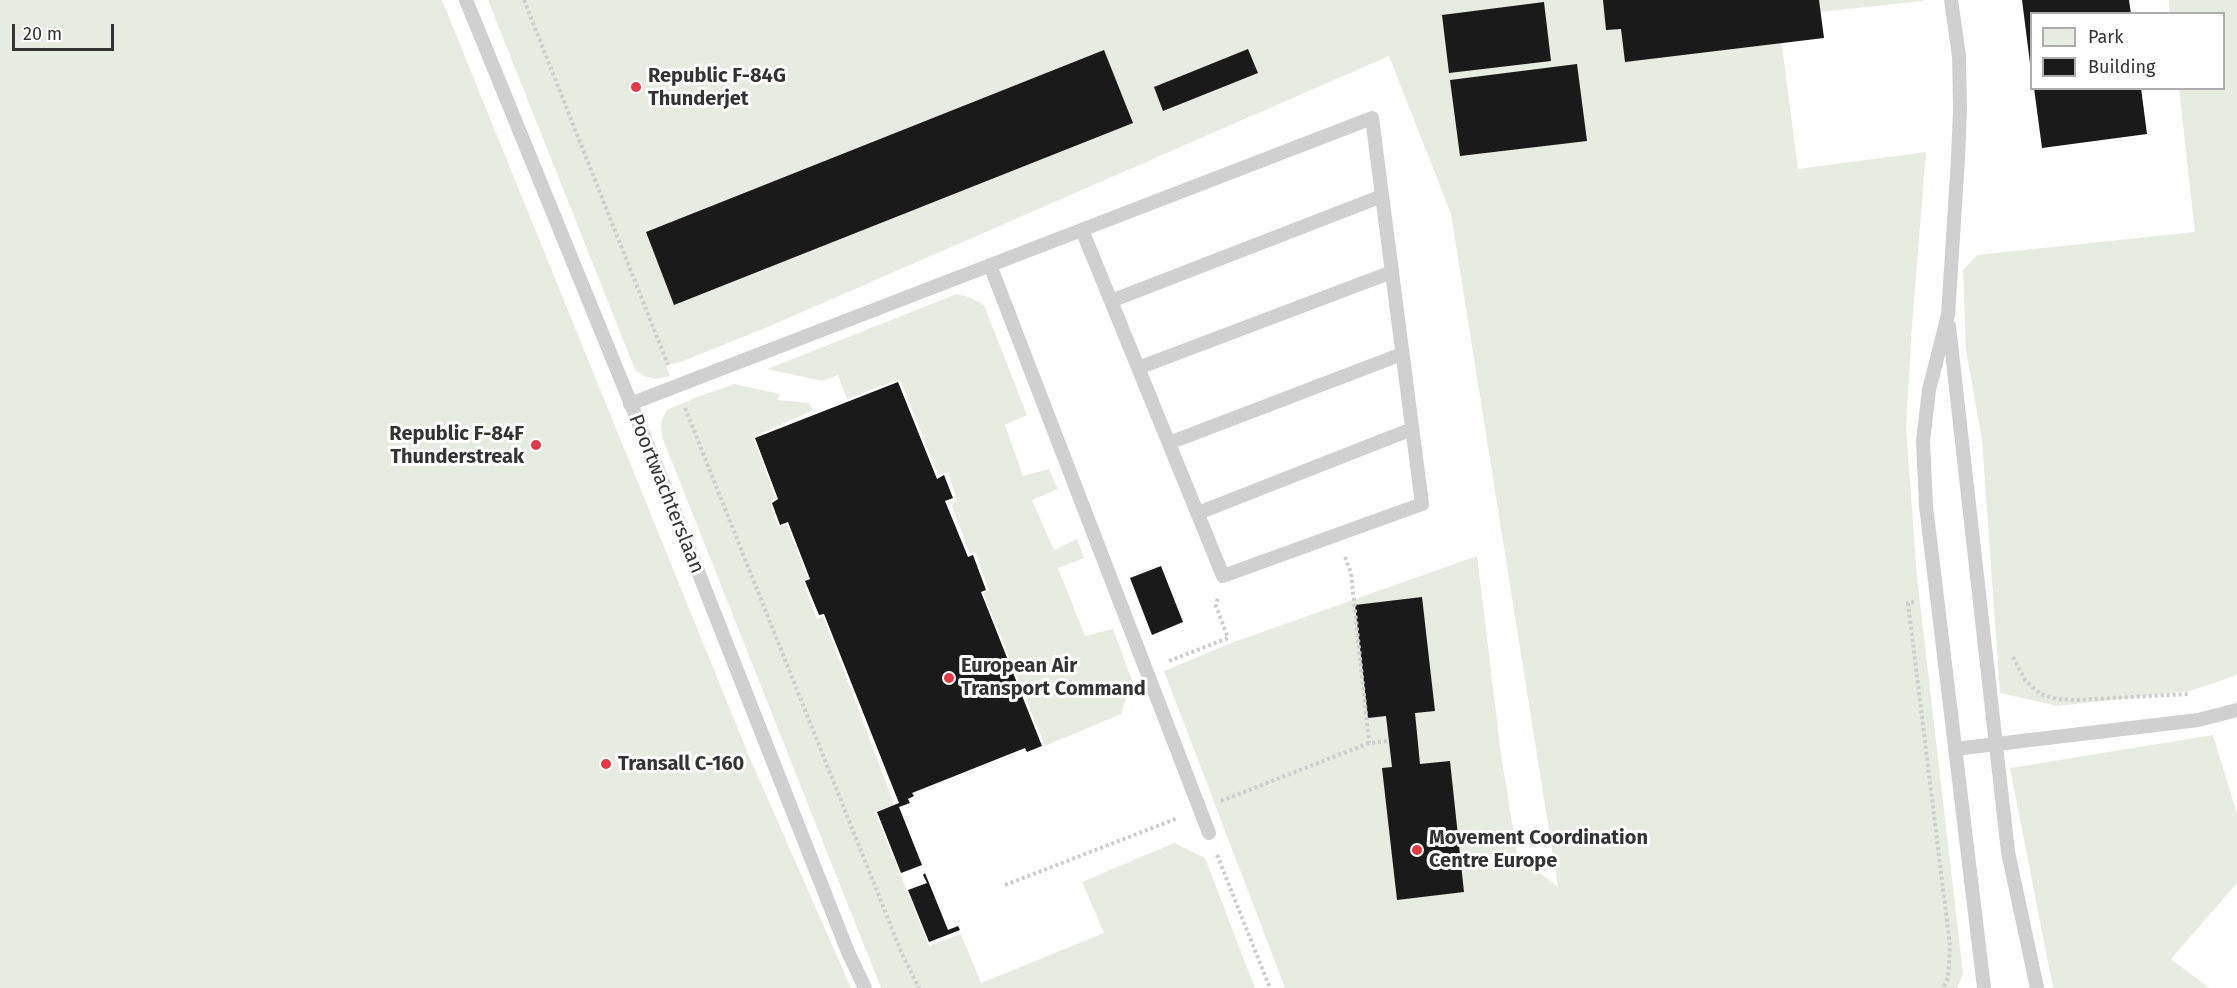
<!DOCTYPE html>
<style>
body{margin:0}
#map{position:relative;width:2237px;height:988px;overflow:hidden;background:#fff;font-family:"Fira Sans",sans-serif}
canvas{display:block}
.legend{position:absolute;left:2030px;top:12px;width:195px;height:78px;box-sizing:border-box;background:#fff;border:2px solid #adadad;margin:0;padding:8px 10px;list-style:none;font-size:18px;color:#333}
.legend li{display:flex;align-items:center;gap:12px;height:30px}
.legend b{width:30px;border:2px solid #adadad}
.scale{position:absolute;left:12px;top:24px;width:102px;height:27px;box-sizing:border-box;border:3px solid #333;border-top:0;padding-left:8px;font-size:18px;line-height:21px;white-space:nowrap;color:#333;-webkit-text-stroke:4px #fff;paint-order:stroke}
</style>
<div id="map">
<canvas width="2237" height="988"></canvas>
<ul class="legend">
<li><b style="height:16px;background:#e6ecdf"></b>Park</li>
<li><b style="height:16px;background:#1a1a1a"></b>Building</li>
</ul>
<div class="scale">20 m</div>
</div>
<script>
const c = document.querySelector('canvas').getContext('2d');
c.lineJoin = 'round';
function fillPath(path, color) { c.fillStyle = color; c.fill(path, 'evenodd'); }
const toPath = rows => new Path2D(rows.map(r => 'M' + r).join(''));
function stroke(path, color, width, dash) { c.strokeStyle = color; c.lineWidth = width; c.lineCap = dash ? 'butt' : 'round'; c.setLineDash(dash || []); c.stroke(path); }
function drawText(font, color, halo, rows, align = 'center') {
  c.font = font + ' "Fira Sans",sans-serif'; c.lineWidth = 6; c.setLineDash([]); c.textBaseline = 'middle'; c.strokeStyle = halo; c.fillStyle = color; for (const [text, x, y, turn = 0] of rows) {
    c.save(); c.translate(x, y); c.rotate((+turn || 0) * Math.PI / 180); c.textAlign = isNaN(turn) ? turn : align; if (halo) c.strokeText(text, 0, 0); c.fillText(text, 0, 0); c.restore();
  }
}
fillPath(toPath([
 [0,0,442,0,749,756,851,988,0,988],
 [488,0,1776,0,1798,169,1926,152,1912,325,1906,427,1917,577,1963,974,1957,988,1285,988,1164,671,1234,642,1477,556,1501,754,1517,855,1558,887,1451,214,1389,56,770,326,681,362,666,365,670,376,656,379,644,376,635,370],
 [1798,0,1923,0,1923,1,1810,13],
 [2169,0,2237,0,2237,675,2190,691,2058,706,2000,693,1982,440,1966,350,1963,270,1977,255,2195,232,2179,89,2224,88,2224,14,2170,13],
 [957,294,969,297,984,305,1027,415,1005,425,1023,476,1049,469,1058,489,1032,500,1054,550,1077,539,1084,558,1058,568,1085,636,1113,629,1132,680,1121,714,1045,746,983,593,989,590,975,552,970,554,952,506,957,499,948,473,938,475,900,379,847,399,838,375,822,381,767,369],
 [734,384,780,394,777,400,809,403,813,410,753,437,776,499,770,501,778,527,787,525,808,578,803,581,817,619,823,616,894,804,875,812,929,946,961,934,981,983,1104,933,1082,882,1174,843,1205,858,1255,988,881,988,662,437,661,422,667,410,695,398],
 [2213,735,2237,814,2237,883,2171,959,2209,988,2053,988,2010,768]
]), '#e6ecdf');
fillPath(toPath([
 [1603,0,1819,0,1824,38,1625,62,1621,29,1606,30],
 [2022,0,2129,0,2131,14,2032,14,2030,63],
 [1544,2,1551,61,1449,73,1442,15],
 [1248,49,1258,73,1163,111,1154,87],
 [1104,50,1133,123,674,305,646,232],
 [1577,64,1587,141,1460,156,1450,80],
 [2034,88,2141,88,2147,134,2042,148],
 [898,382,937,479,944,475,953,498,945,501,968,557,973,555,986,590,981,592,1042,746,1027,752,1025,748,912,793,914,796,908,799,910,803,899,807,922,865,901,873,877,812,899,803,824,614,819,615,805,581,810,579,788,522,780,525,772,503,778,499,755,438],
 [1161,566,1183,622,1152,635,1130,578],
 [1422,597,1435,711,1415,713,1420,764,1450,761,1464,892,1397,900,1382,768,1392,767,1386,716,1368,718,1355,605],
 [925,873,948,930,958,926,960,930,929,942,908,890,927,883,923,875]
]), '#1a1a1a');
stroke(toPath([
 [524,0,668,365],
 [685,408,902,954,919,988],
 [1345,557,1351,573,1369,743],
 [1914,602,1908,603,1950,946,1948,978,1943,988],
 [2013,657,2025,680,2040,694,2057,699,2075,700,2189,694],
 [1169,661,1228,638,1216,606,1218,597],
 [1221,801,1369,743,1389,741],
 [1217,855,1270,988],
 [1005,885,1178,818]
]), '#cdcdcd', 4, [3, 3]);
stroke(toPath([
 [466,0,662,480,848,952,865,988],
 [1951,0,1959,56,1960,109,1958,159,1948,315,1929,390,1923,441,1926,506,1984,988],
 [990,265,1209,833],
 [1111,301,1382,196],
 [1949,326,2008,852,2037,988],
 [1138,368,1392,272],
 [630,404,1372,118,1422,504,1223,576,1082,230],
 [1169,443,1402,354],
 [1198,513,1412,429],
 [1955,749,2198,720,2237,710]
]), '#d0d0d0', 14);
for (const [x, y, r, color] of [
 [636,87,6,"#e63946"],
 [536,445,6,"#e63946"],
 [949,678,6,"#e63946"],
 [606,764,6,"#e63946"],
 [1417,850,6,"#e63946"]
]) { const dot = new Path2D(); dot.arc(x, y, r, 0, 2 * Math.PI); c.fillStyle = color; c.fill(dot); stroke(dot, '#fff', 2); }
drawText('bold 20px', '#333', '#fff', [
 ["Republic F-84G",648,76],
 ["Thunderjet",648,99],
 ["Republic F-84F",524,434,"right"],
 ["Thunderstreak",524,457,"right"],
 ["European Air",961,666],
 ["Transport Command",961,689],
 ["Transall C-160",618,764],
 ["Movement Coordination",1429,838],
 ["Centre Europe",1429,861]
], 'left');
drawText('20px', '#333', '#fff', [
 ["Poortwachterslaan",666,494,68]
]);
</script>
